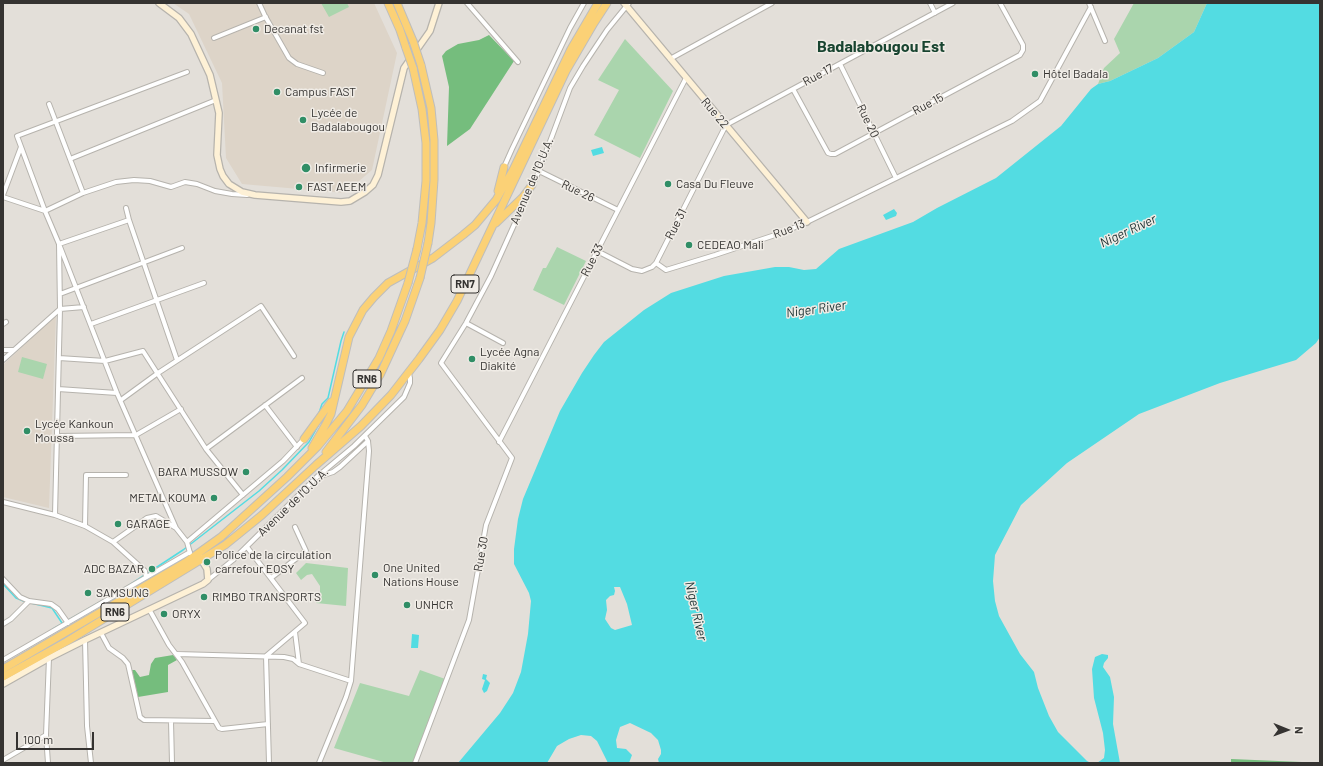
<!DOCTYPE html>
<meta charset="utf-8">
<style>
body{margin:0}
#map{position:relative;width:1323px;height:766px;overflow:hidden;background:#e3dfd9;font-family:Barlow,sans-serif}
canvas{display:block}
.frame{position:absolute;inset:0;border:4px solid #353331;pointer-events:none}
.north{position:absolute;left:1267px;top:710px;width:40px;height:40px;-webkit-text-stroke:3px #f0ece6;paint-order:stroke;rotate:91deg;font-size:11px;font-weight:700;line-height:16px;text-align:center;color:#353331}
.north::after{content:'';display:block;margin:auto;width:14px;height:18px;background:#353331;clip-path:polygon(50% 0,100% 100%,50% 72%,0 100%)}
.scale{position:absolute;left:16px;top:732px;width:78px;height:18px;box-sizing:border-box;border:2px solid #353331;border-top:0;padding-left:5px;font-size:12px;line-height:14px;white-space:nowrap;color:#353331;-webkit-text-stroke:3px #f0ece6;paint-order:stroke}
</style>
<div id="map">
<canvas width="1323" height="766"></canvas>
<div class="frame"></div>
<div class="north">N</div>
<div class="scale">100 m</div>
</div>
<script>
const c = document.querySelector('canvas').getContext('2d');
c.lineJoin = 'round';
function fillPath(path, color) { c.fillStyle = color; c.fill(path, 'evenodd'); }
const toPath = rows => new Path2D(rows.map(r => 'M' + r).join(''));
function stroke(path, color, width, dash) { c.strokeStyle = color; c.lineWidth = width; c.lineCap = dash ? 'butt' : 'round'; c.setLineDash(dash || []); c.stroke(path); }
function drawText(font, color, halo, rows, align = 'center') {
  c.font = font + ' Barlow,sans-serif'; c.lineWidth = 3; c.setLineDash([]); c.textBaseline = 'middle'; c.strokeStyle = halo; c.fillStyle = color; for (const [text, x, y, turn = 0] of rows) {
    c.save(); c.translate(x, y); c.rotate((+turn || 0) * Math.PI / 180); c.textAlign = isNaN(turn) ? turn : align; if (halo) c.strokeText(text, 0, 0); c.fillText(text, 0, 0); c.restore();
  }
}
fillPath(toPath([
 [173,3,374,3,397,53,372,170,345,193,242,184,226,158,222,83,189,14],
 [56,315,49,508,3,497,3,365]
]), '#ddd4c8');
fillPath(toPath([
 [321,3,347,3,349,7,329,17],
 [1134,3,1207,3,1194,32,1158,58,1110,81,1098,84,1104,68,1120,53,1114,39],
 [625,39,673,91,640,158,594,135,619,90,598,80],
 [557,247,586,261,564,305,533,290,543,268,546,268],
 [22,357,47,364,43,379,18,372],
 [306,563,348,568,346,606,316,603,320,593,320,586,312,574,307,575,301,580,296,573],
 [420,670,448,680,417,763,387,763,334,748,360,683,409,696]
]), '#aad5ad');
fillPath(toPath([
 [489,35,514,61,470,129,447,146,449,87,442,56,446,51,458,44,479,40],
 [173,655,177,660,168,665,168,692,138,697,132,670,135,670,140,677,149,675,151,664,155,658],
 [1231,759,1302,762,1302,763,1231,763]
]), '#75bd7d');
fillPath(toPath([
 [1207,3,1320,3,1320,337,1316,343,1296,360,1220,383,1139,414,1067,463,1021,505,995,555,993,581,995,601,999,616,1020,654,1034,672,1038,688,1049,716,1058,732,1087,761,1091,763,659,763,658,759,661,754,661,750,658,740,651,733,630,723,620,727,616,740,617,748,626,749,632,755,629,763,608,763,597,741,591,736,581,735,569,739,557,746,547,763,458,763,500,713,513,693,521,672,528,634,531,601,529,593,514,564,514,549,518,519,523,499,560,411,582,373,594,355,604,342,644,310,671,293,724,276,775,267,789,267,804,270,816,269,839,249,913,222,937,208,996,178,1061,126,1091,89,1098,84,1110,81,1158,58,1194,32],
 [614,587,620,587,627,604,632,625,615,630,611,628,605,619,607,610,606,600,610,596,614,595,615,591],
 [602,147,604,153,593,156,591,150],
 [894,209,897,213,896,216,886,220,883,215],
 [412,634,419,635,418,648,411,648],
 [1102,654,1108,655,1108,658,1104,663,1103,667,1110,677,1114,697,1113,724,1120,763,1097,763,1104,758,1105,750,1103,733,1094,698,1092,669,1095,657],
 [483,674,487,675,486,679,490,683,487,691,484,693,482,689,485,680,482,679]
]), '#53dce2');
stroke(toPath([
 [319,413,322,404,328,398,341,341,344,332],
 [4,585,16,598,26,602],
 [31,603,52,608,62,623],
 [53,629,128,586,183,550,259,491,282,470,309,442,318,426]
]), '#53dce2', 1.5);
const street = toPath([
 [259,3,265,16,289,58,297,64,323,73],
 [467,3,518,62],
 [930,3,935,13],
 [1089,3,1105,41],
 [214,38,266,17],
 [670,59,772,3],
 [840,64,896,178],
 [793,89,828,153,831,154,835,154,1020,55,1023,50,1023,45,1000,3],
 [49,104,83,193],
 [70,159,216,100],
 [504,167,512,149,570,28,584,3],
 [539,171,618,210],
 [532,186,539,171,570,88,583,66,607,30,629,3],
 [3,195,21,147],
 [3,197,45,211,83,193,116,182,134,180,150,181,171,187,185,182,197,184,215,191,232,194,247,195],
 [126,208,129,220,177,360],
 [597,251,632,269,642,271,652,267,656,263,726,125,953,3],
 [656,263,666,270,715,255,784,232,807,222,1012,121,1040,101,1091,7],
 [60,294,182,248],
 [466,323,503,343],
 [3,324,6,322],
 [91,324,204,283],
 [3,350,13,350],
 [59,358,105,361,143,351,206,449,243,495],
 [3,360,60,309,84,307],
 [58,389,117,393],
 [121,400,158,373,261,306,294,356],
 [265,405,297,447],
 [57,436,136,435,181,409],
 [499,442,686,78],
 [206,449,302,378],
 [321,476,333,472,340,467,368,441],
 [3,502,55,515,85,526,113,542,145,571,146,577],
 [55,515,60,309,59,244,129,220],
 [85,526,86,475,126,475],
 [176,528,117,393,59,244,45,211,17,136,187,72],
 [113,542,147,518,156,516,176,528,187,542,190,553],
 [187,542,283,461,304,439],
 [247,547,305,623,266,656],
 [271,578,306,551,295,527],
 [3,579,20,597,29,601,51,604,58,609,68,623],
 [208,580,233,560,318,476,354,446,404,397,410,383,410,378,409,374],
 [149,609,169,645,182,662,219,728,222,729,268,724],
 [3,624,11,619,29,601],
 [295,632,299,664,351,681],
 [101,633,109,648,123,658,128,664,140,717,144,720,214,721],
 [85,640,87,726,91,763],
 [177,654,284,657,293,659,299,664],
 [266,656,269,763],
 [3,660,190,552],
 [171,721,172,763],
 [3,760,46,735],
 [48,763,46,735,49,658],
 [319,763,346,697,351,681,369,451,368,441,365,436],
 [415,763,469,620,486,525,512,458,441,363,466,323,491,276,528,194]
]);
const secondary = toPath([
 [159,3,179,18,191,34,210,75,219,113,217,155,220,169,223,176,229,184,242,192,255,195,341,202,350,201,365,192,373,185,378,175,404,68,430,31,439,3],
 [624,3,807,222],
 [3,684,49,658,85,640,203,584,208,580,207,569,199,556]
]);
const highway = toPath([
 [388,3,400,30,406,48],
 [397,3,413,41],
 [421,65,431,108,434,140,434,180,431,223,428,243],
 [413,68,422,109,426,143,426,181,422,223,417,249],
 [498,191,504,167],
 [496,223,523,197,532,185],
 [304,439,331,402],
 [312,448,326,424,331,414,349,337,363,310,374,297,388,283,433,258,463,235,475,225,496,200,513,170,571,49,598,3],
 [326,452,362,405,380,375,405,321,420,278],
 [3,669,186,562,221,537,287,477,318,446,347,411,379,358,391,331,408,283],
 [3,677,66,642,225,545,262,515,316,465,361,426,391,395,419,359,440,330,457,301,566,71,594,23,607,3]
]);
stroke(street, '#b6b3ad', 6);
stroke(secondary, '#b6b3ad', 8);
stroke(highway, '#bebebd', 9);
stroke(street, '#fff', 4);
stroke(secondary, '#fef1d6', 5.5);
stroke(highway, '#fbd176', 7);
const highwayBridge = toPath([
 [413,41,421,65],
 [406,48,413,68],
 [420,278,428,243],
 [408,283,417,249]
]);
stroke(highwayBridge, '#bebebd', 9, []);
stroke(highwayBridge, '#fbd176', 7);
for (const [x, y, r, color] of [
 [256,29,4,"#308e66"],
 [1035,74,4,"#308e66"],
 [277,92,4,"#308e66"],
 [303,120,4,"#308e66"],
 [306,168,5,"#308e66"],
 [668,184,4,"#308e66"],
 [299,187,4,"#308e66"],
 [689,245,4,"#308e66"],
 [472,359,4,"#308e66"],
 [27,431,4,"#308e66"],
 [246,472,4,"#308e66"],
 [214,498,4,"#308e66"],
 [118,524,4,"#308e66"],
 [207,562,4,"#308e66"],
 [152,569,4,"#308e66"],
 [375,575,4,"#308e66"],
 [88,593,4,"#308e66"],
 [204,597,4,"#308e66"],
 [407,605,4,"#308e66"],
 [164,614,4,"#308e66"]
]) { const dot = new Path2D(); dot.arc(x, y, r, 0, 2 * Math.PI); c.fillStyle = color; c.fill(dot); stroke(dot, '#f0ece6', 1.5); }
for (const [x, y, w] of [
 [465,284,28],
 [367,379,28],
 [115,612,28]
]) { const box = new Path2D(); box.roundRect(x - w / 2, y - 9, w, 18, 3); c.fillStyle = '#f0ece6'; c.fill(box); stroke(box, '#353331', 1); }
drawText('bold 11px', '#353331', null, [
 ["RN7",465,284],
 ["RN6",367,379],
 ["RN6",115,612]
]);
drawText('12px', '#353331', '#f0ece6', [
 ["Decanat fst",264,29],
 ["Hôtel Badala",1043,74],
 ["Campus FAST",285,92],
 ["Lycée de",311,113],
 ["Badalabougou",311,127],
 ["Infirmerie",315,168],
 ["Casa Du Fleuve",676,184],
 ["FAST AEEM",307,187],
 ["CEDEAO Mali",697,245],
 ["Lycée Agna",480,352],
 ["Diakité",480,366],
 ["Lycée Kankoun",35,424],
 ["Moussa",35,438],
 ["BARA MUSSOW",238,472,"right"],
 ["METAL KOUMA",206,498,"right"],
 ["GARAGE",126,524],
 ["Police de la circulation",215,555],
 ["carrefour EOSY",215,569],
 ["One United",383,568],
 ["Nations House",383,582],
 ["ADC BAZAR",144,569,"right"],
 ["SAMSUNG",96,593],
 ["RIMBO TRANSPORTS",212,597],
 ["UNHCR",415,605],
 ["ORYX",172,614]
], 'left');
drawText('12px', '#353331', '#f0ece6', [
 ["Rue 17",818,75,-28],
 ["Rue 15",928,104,-28],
 ["Rue 22",715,113,50],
 ["Rue 20",868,121,64],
 ["Avenue de l'O.U.A.",532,181,-67],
 ["Rue 26",578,191,26],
 ["Rue 31",676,224,-63],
 ["Rue 13",789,229,-21],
 ["Rue 33",592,260,-63],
 ["Avenue de l'O.U.A.",293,502,-44],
 ["Rue 30",481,554,-80]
]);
drawText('italic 13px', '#193031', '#f0ece6', [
 ["Niger River",1128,231,-25],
 ["Niger River",816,309,-8],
 ["Niger River",696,611,77]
]);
drawText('bold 16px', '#184430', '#f0ece6', [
 ["Badalabougou Est",881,47]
]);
</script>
